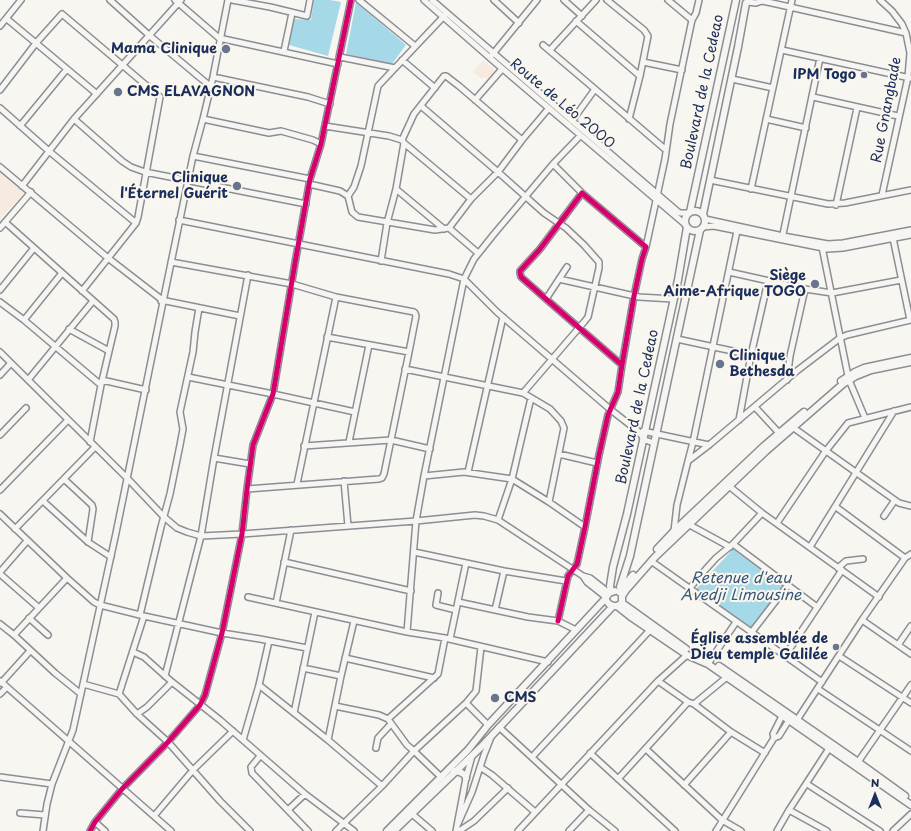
<!DOCTYPE html>
<meta charset="utf-8">
<style>
body{margin:0}
#map{position:relative;width:911px;height:831px;overflow:hidden;background:#f8f6f0;font-family:"Playpen Sans",sans-serif}
canvas{display:block}
.north{position:absolute;left:855px;top:775px;width:40px;height:40px;-webkit-text-stroke:3px #fbf7ec;paint-order:stroke;rotate:0deg;font-size:11px;font-weight:700;line-height:16px;text-align:center;color:#1b2f5e}
.north::after{content:'';display:block;margin:auto;width:14px;height:18px;background:#1b2f5e;clip-path:polygon(50% 0,100% 100%,50% 72%,0 100%)}
</style>
<div id="map">
<canvas width="911" height="831"></canvas>
<div class="north">N</div>
</div>
<script>
const c = document.querySelector('canvas').getContext('2d');
c.lineJoin = 'round';
function fillPath(path, color) { c.fillStyle = color; c.fill(path, 'evenodd'); }
const toPath = rows => new Path2D(rows.map(r => 'M' + r).join(''));
function stroke(path, color, width, dash) { c.strokeStyle = color; c.lineWidth = width; c.lineCap = dash ? 'butt' : 'round'; c.setLineDash(dash || []); c.stroke(path); }
function drawText(font, color, halo, rows, align = 'center') {
  c.font = font + ' "Playpen Sans",sans-serif'; c.lineWidth = 4; c.setLineDash([]); c.textBaseline = 'middle'; c.strokeStyle = halo; c.fillStyle = color; for (const [text, x, y, turn = 0] of rows) {
    c.save(); c.translate(x, y); c.rotate((+turn || 0) * Math.PI / 180); c.textAlign = isNaN(turn) ? turn : align; if (halo) c.strokeText(text, 0, 0); c.fillText(text, 0, 0); c.restore();
  }
}
fillPath(toPath([
 [483,60,495,70,487,79,484,77,482,79,473,72],
 [0,172,24,193,0,219]
]), '#f6eae1');
fillPath(toPath([
 [314,0,330,0,341,2,328,56,289,45,294,19,311,20],
 [356,2,406,45,392,64,346,54],
 [733,549,782,585,782,587,752,628,696,589]
]), '#a6d9e7');
const minor = toPath([
 [110,0,150,36,210,86],
 [175,0,219,38,338,64],
 [232,0,270,7,307,16,310,0],
 [359,0,415,46],
 [424,0,497,64,686,225],
 [432,0,677,211,680,213,688,213],
 [494,0,519,23],
 [564,0,582,16],
 [607,0,644,30,648,36,640,76,629,119],
 [668,0,692,20],
 [880,0,892,11,902,24,906,33],
 [747,2,756,3,762,1,772,3,906,33,910,53,908,77,882,195],
 [7,19,97,94],
 [576,21,640,76],
 [0,26,21,0],
 [543,45,589,84,666,150],
 [550,50,596,0],
 [782,50,910,78],
 [284,51,292,13],
 [492,55,537,0],
 [340,57,395,68],
 [402,60,435,88],
 [643,62,682,70],
 [213,77,308,97,330,104],
 [732,79,773,88],
 [0,90,36,43,62,14,160,97,138,217,136,223,82,291],
 [813,97,898,116],
 [475,100,502,69],
 [421,106,498,172,544,213,566,228,584,245,599,262,599,268,588,317,584,322,523,393],
 [0,108,50,152,136,223],
 [74,119,122,161,131,167,145,172,306,204],
 [203,119,269,133,281,131,313,140,321,144],
 [766,119,806,128],
 [572,121,595,89],
 [20,126,67,69],
 [325,126,389,136,402,140],
 [404,143,471,199],
 [193,156,310,179],
 [553,164,582,193],
 [0,167,108,258,161,299],
 [710,180,828,204,845,203,911,190],
 [309,184,340,191,348,196,352,212,358,217,435,230,449,228,471,199,498,172,522,140,549,108],
 [22,186,74,119,181,0],
 [396,189,444,229],
 [751,189,792,0],
 [348,196,354,187,361,166,378,86,446,14],
 [836,205,857,108],
 [705,219,783,236,828,244,843,243,911,230],
 [179,220,449,274,464,279,497,312,611,410,638,431,645,440,654,443],
 [5,222,114,319,115,322,115,326,101,385,90,442],
 [703,227,714,226,828,249,843,248,911,235],
 [0,228,31,192],
 [449,228,478,253],
 [893,238,910,320],
 [782,239,820,58],
 [646,247,665,159,670,124,692,20,696,13,699,0],
 [822,247,848,376],
 [381,261,387,223,396,189,404,143,402,140,414,114,444,76,446,76,459,86,522,140],
 [171,262,292,284,336,297,414,312,415,313,416,316,409,352,384,474,382,478,379,479,247,489],
 [729,272,805,289,832,293,901,280],
 [559,279,639,297,673,299],
 [0,290,34,248],
 [164,297,193,156,203,119,213,77,228,0],
 [546,299,567,267],
 [161,301,163,302,166,301,240,316],
 [0,302,24,320,101,385],
 [24,320,62,273],
 [69,329,109,351],
 [327,337,409,352],
 [677,339,751,355],
 [0,352,127,478,164,517,177,528,187,532,201,536,242,534,416,521,475,515,484,516,498,520,583,576,590,578,609,593],
 [405,369,523,393,550,409,561,421,564,428,549,502],
 [0,375,11,363],
 [188,377,273,394,355,412],
 [28,380,93,301],
 [102,380,146,390],
 [787,380,790,356,805,289],
 [849,380,865,418],
 [755,407,779,433],
 [739,420,751,355,768,281],
 [791,426,899,503,911,506],
 [643,431,709,445],
 [0,435,26,408],
 [349,442,369,345],
 [304,446,391,440,430,449],
 [559,454,597,463],
 [214,458,250,464],
 [688,461,693,442,737,231],
 [468,472,503,317],
 [424,476,464,472,512,479,549,502,585,527],
 [64,479,92,505,93,509,88,542],
 [344,481,348,526],
 [297,484,336,297],
 [729,486,762,513,879,597],
 [0,490,68,420],
 [43,501,88,542,111,557],
 [836,507,905,558],
 [0,514,67,578,94,602,100,605,144,616,222,633,260,639,307,648],
 [884,516,895,500],
 [498,520,512,479,531,398],
 [777,523,825,452,848,423,911,407],
 [688,524,730,547],
 [15,529,95,447],
 [674,531,677,505,688,461,709,445,798,370,840,338,847,335,911,320],
 [733,544,817,607],
 [810,547,894,411],
 [414,552,504,571,566,581],
 [651,561,822,682],
 [284,562,411,591],
 [838,568,846,561,863,559],
 [0,572,27,541],
 [0,574,39,608],
 [583,576,587,582,606,597],
 [689,589,706,569,716,558,733,544,762,513],
 [438,593,436,605,456,610],
 [248,597,407,632,445,638,548,662],
 [458,602,528,617,558,621,576,630],
 [276,603,291,530],
 [495,610,504,571],
 [140,615,161,527,170,494,180,445,183,429,180,412,193,352,195,332,199,308],
 [144,616,119,694,137,714,168,742,220,801,250,831],
 [29,618,48,635],
 [862,620,911,654],
 [558,621,568,576,577,564,585,527,599,455,608,415,618,392,622,365,546,299,521,277,520,273,520,271,540,249,582,193,646,247,642,259,634,296,622,365],
 [0,624,14,635,55,673,81,694],
 [407,632,416,521,424,476,464,279,474,259,494,234,553,164,580,136],
 [751,633,788,585],
 [14,635,67,578],
 [450,639,466,563],
 [898,645,911,626],
 [133,652,144,657,172,682,220,720,305,794,354,831],
 [785,656,842,570],
 [839,656,911,703],
 [345,658,434,678],
 [708,664,736,622],
 [303,668,341,676],
 [165,676,201,536,214,458,248,275],
 [0,681,171,831],
 [658,681,688,702,694,704,731,732,765,753],
 [1,683,30,651],
 [83,684,119,694],
 [259,685,328,740,382,786],
 [818,689,911,751],
 [0,694,7,687],
 [466,703,488,725],
 [694,704,727,677],
 [335,706,379,715,388,719,407,745,414,751,442,778],
 [294,713,315,612],
 [137,714,147,707,172,682],
 [388,719,438,674,445,638],
 [797,720,862,620,905,558,911,554],
 [499,727,589,810,615,831],
 [774,738,773,734,782,716],
 [243,740,259,685,269,641],
 [328,740,341,676,354,621],
 [376,748,378,738,391,724],
 [646,749,722,820,741,831],
 [590,753,675,831],
 [260,756,251,767,252,773,308,831],
 [532,757,650,630],
 [858,762,911,685],
 [480,767,492,775,535,812],
 [0,777,52,784],
 [618,779,688,702],
 [807,784,880,831],
 [684,785,731,732],
 [288,810,305,794],
 [789,810,827,831],
 [20,813,45,815],
 [412,814,432,831],
 [154,816,193,770,233,731],
 [95,822,105,831],
 [457,826,472,792,484,755,491,737],
 [43,831,47,804,52,784,73,730,116,533,163,302],
 [90,831,95,822,122,789,168,742,200,705,205,695,222,633,242,534,247,489,253,445,273,394,295,263,310,179,321,144,351,0],
 [336,831,382,786,414,751,466,703,476,691,481,647],
 [456,831,466,778,472,756],
 [459,831,474,821,508,788],
 [518,831,658,681,687,655],
 [569,831,589,810],
 [716,831,774,738,779,736,789,720],
 [777,831,789,810,830,747],
 [893,831,911,814]
]);
const major = toPath([
 '685 221a10 10 0 1 1 20 0a10 10 0 1 1-20 0Z',
 [690,212,736,0],
 [703,214,738,47,746,3],
 [841,381,855,372,864,368,911,358],
 [657,549,674,531,764,446,804,412],
 [620,587,630,556,700,230],
 [611,592,610,586,613,567,627,514,678,280,687,227],
 [619,592,633,575],
 [605,599,609,604,613,606,617,606,631,617,687,655,708,664,911,805],
 [622,603,686,649],
 [617,606,622,603,622,596,626,590,655,557,766,451,843,384,856,376,871,370,911,362],
 [719,666,858,762,905,796],
 [454,771,460,772,465,775,466,778],
 [387,831,468,750,488,725,605,599,609,593,615,591],
 [394,831,481,747,613,606]
]);
stroke(minor, '#8b8e94', 8);
stroke(major, '#8b8e94', 9);
stroke(minor, '#f6f5f1', 5);
stroke(major, '#f6f5f1', 6);
stroke(toPath([
 [558,621,568,576,577,564,585,527,599,455,608,415,618,392,622,365,546,299,521,277,520,273,520,271,540,249,582,193,646,247,642,259,634,296,622,365],
 [90,831,95,822,122,789,168,742,200,705,205,695,222,633,242,534,247,489,253,445,273,394,295,263,310,179,321,144,351,0]
]), '#d6006c', 5);
for (const [x, y, r, color] of [
 [226,49,5,"#687591"],
 [864,75,4,"#687591"],
 [118,92,5,"#687591"],
 [237,186,5,"#687591"],
 [815,284,5,"#687591"],
 [720,364,5,"#687591"],
 [836,647,4,"#687591"],
 [495,698,5,"#687591"]
]) { const dot = new Path2D(); dot.arc(x, y, r, 0, 2 * Math.PI); c.fillStyle = color; c.fill(dot); stroke(dot, '#fbf7ec', 1.5); }
drawText('bold 14px', '#1b2f5e', '#fbf7ec', [
 ["Mama Clinique",217,49],
 ["IPM Togo",856,75],
 ["CMS ELAVAGNON",127,92,"left"],
 ["Clinique",228,178],
 ["l'Éternel Guérit",228,194],
 ["Siège",806,276],
 ["Aime-Afrique TOGO",806,292],
 ["Clinique",729,356,"left"],
 ["Bethesda",729,372,"left"],
 ["Église assemblée de",828,639],
 ["Dieu temple Galilée",828,655],
 ["CMS",504,698,"left"]
], 'right');
drawText('14px', '#1b2f5e', '#fbf7ec', [
 ["Boulevard de la Cedeao",703,92,-78],
 ["Route de Léo 2000",562,104,40],
 ["Rue Gnangbade",887,110,-79],
 ["Boulevard de la Cedeao",638,407,-78]
]);
drawText('italic 15px', '#35567f', '#fbf7ec', [
 ["Retenue d'eau",741,579],
 ["Avedji Limousine",741,596]
]);
</script>
